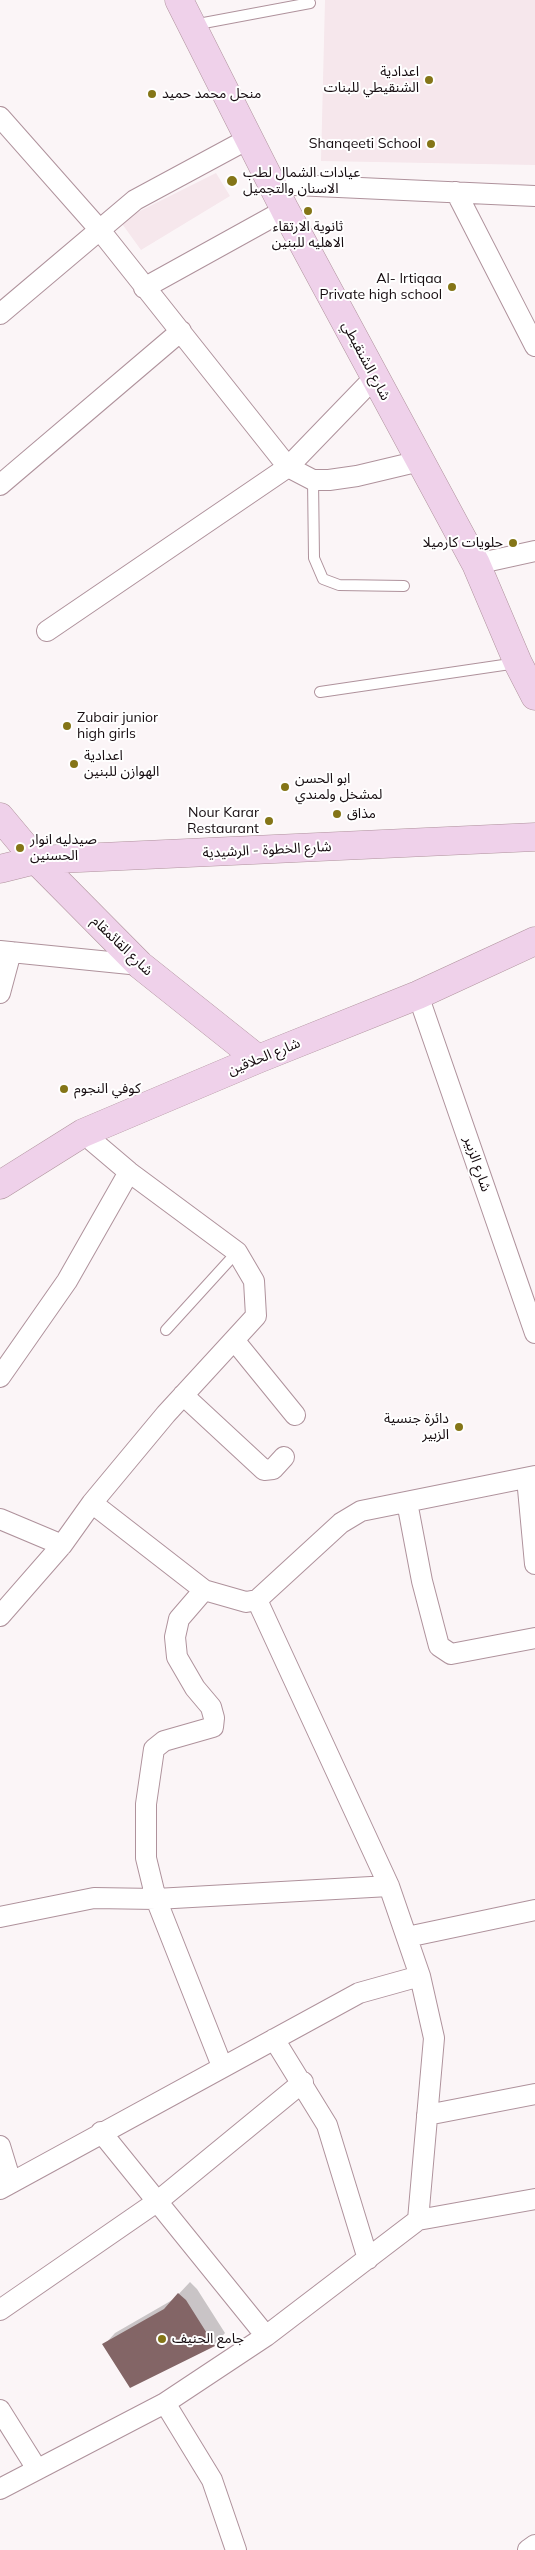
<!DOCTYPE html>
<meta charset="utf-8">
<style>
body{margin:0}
canvas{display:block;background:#fbf5f7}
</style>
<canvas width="535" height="2550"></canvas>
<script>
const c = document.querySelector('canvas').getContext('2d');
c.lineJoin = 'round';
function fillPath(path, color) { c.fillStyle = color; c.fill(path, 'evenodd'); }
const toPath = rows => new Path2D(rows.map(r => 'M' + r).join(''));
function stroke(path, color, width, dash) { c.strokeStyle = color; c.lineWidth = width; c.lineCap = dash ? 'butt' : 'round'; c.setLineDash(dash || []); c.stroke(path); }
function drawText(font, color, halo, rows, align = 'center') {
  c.font = font + ' Mulish,"Noto Sans Arabic",sans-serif'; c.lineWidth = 4; c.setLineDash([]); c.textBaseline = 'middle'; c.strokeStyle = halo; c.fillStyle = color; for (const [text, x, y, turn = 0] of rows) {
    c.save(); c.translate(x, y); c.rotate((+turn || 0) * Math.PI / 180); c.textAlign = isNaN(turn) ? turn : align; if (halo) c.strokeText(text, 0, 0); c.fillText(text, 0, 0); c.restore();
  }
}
fillPath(toPath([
 [325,0,535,0,535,165,321,161],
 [216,173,230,196,141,250,120,221]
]), '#f6e7ec');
fillPath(toPath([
 [190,2282,197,2289,225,2333,214,2345,104,2345,115,2333,174,2299]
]), '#0003');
fillPath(toPath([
 [178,2293,186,2300,215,2346,130,2388,102,2344,164,2309]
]), '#836566');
const lane = toPath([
 [193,25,310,3],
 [313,480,314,558,323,579,339,585,404,586],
 [320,692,517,663],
 [166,1330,237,1252]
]);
const street = toPath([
 [0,117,99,229,288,467,313,480,329,480,357,476,420,461],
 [273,184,535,196],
 [456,192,535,346],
 [144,288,285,210],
 [0,314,135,200,250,138],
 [0,485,181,331],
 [476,564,535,551],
 [47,631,288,467,374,378],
 [0,951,140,965],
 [0,993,11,952],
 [418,995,535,1333],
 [234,1340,295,1415],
 [0,1377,67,1281,129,1172],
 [183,1395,264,1470,273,1469,284,1457],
 [527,1478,535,1564],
 [407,1502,422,1581,439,1646,451,1654,535,1638],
 [92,1503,204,1590,246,1602,257,1600,341,1523,361,1511,535,1476],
 [0,1519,62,1545],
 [204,1590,179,1619,175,1637,177,1657,195,1688,211,1707,214,1718,213,1727,164,1741,154,1749,146,1804,146,1858,156,1899,222,2066],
 [257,1600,389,1886,420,1976,434,2038,418,2220],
 [0,1616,62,1545,92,1503,166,1414,256,1316,254,1281,237,1252,129,1172,83,1133],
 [0,1917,94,1898,156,1899,389,1886],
 [407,1937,535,1910],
 [274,2039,327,2125,368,2259],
 [427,2115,535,2094],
 [101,2132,266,2336],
 [0,2146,11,2182],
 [0,2189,359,1993,420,1976],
 [0,2310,158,2201,303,2082],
 [165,2403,212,2480,236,2550],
 [0,2410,37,2469],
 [0,2489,165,2403,266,2336,418,2220,535,2199],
 [528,2550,535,2545]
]);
const secondary = toPath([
 [179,0,285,210,476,564,518,663,535,696],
 [0,817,36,860,140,965,258,1059],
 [0,869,36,860,535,837],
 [0,1185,83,1133,258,1059,418,995,535,941]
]);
stroke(lane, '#af929c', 12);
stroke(street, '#af929c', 22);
stroke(secondary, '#af929c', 29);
stroke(lane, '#fff', 10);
stroke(street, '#fff', 20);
stroke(secondary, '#efd1ea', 28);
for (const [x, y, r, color] of [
 [429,80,5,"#847517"],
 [152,94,5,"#847517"],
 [431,144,5,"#847517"],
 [232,181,6,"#847517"],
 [308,211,5,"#847517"],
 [452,287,5,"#847517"],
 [513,543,5,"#847517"],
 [67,726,5,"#847517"],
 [74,764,5,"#847517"],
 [285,787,5,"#847517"],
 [337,814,5,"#847517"],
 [269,821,5,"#847517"],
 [20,848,5,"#847517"],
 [64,1089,5,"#847517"],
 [459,1427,5,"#847517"],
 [162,2339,5,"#847517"]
]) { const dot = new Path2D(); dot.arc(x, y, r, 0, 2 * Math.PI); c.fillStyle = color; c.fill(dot); stroke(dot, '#fff', 2); }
drawText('14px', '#160c10', '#fff', [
 ["اعدادية",419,72,"right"],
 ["الشنقيطي للبنات",419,88,"right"],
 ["منحل محمد حميد",162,94],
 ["Shanqeeti School",421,144,"right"],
 ["عيادات الشمال لطب",243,173],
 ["الاسنان والتجميل",243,189],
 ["ثانوية الارتقاء",308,227,"center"],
 ["الاهليه للبنين",308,243,"center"],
 ["Al- Irtiqaa",442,279,"right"],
 ["Private high school",442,295,"right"],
 ["حلويات كارميلا",503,543,"right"],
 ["Zubair junior",77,718],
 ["high girls",77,734],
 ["اعدادية",84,756],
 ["الهوازن للبنين",84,772],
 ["ابو الحسن",295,779],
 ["لمشخل ولمندي",295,795],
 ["Nour Karar",259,813,"right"],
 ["Restaurant",259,829,"right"],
 ["مذاق",347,814],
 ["صيدليه انوار",30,840],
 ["الحسنين",30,856],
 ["كوفي النجوم",74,1089],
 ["دائرة جنسية",449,1419,"right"],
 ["الزبير",449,1435,"right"],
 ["جامع الحنيف",172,2339]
], 'left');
drawText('14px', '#160c10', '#fff', [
 ["شارع الشنقيطي",366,361,62],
 ["شارع الخطوة - الرشيدية",267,850,-3],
 ["شارع القائمقام",122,946,44],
 ["شارع الحلاقين",264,1057,-22],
 ["شارع الزبير",477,1164,71]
]);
</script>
